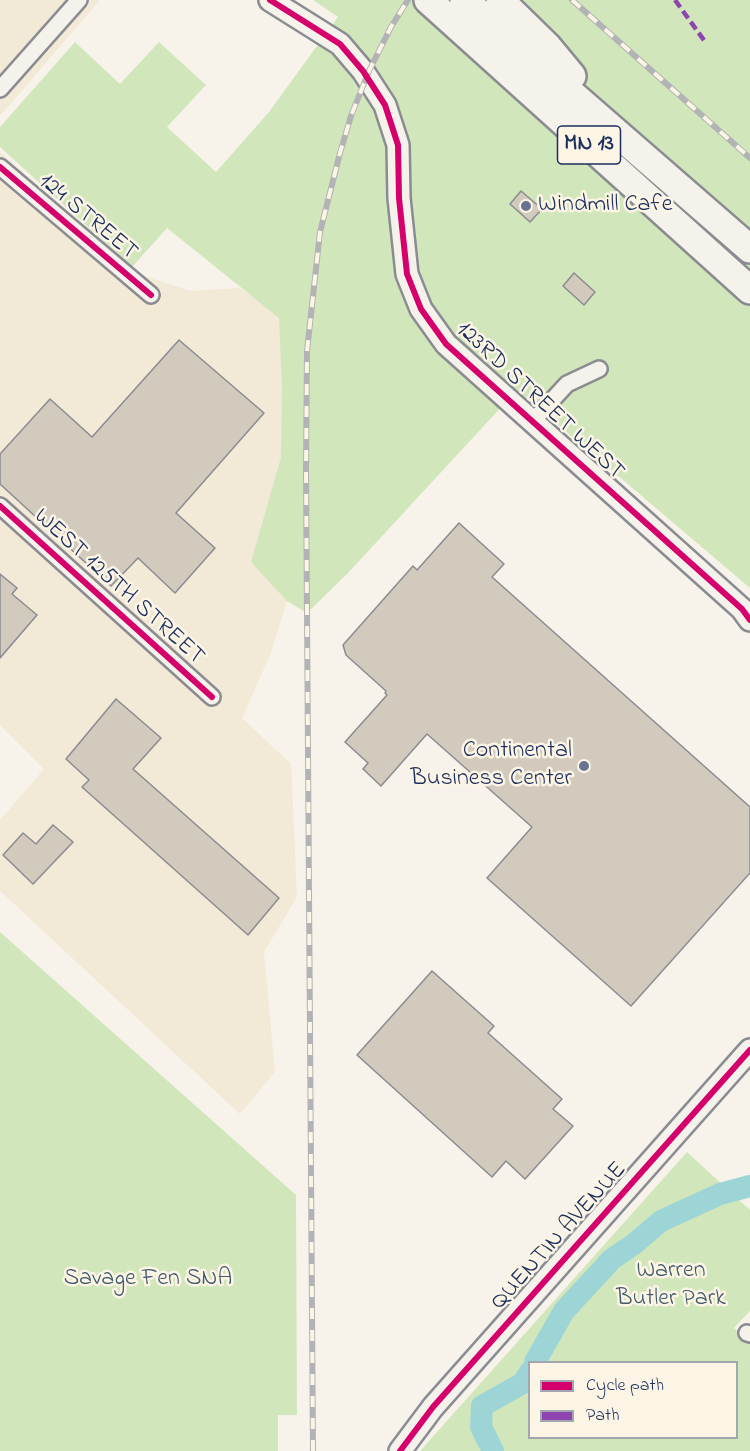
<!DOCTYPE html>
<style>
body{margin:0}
#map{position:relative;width:750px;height:1451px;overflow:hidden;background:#f7f3ea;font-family:"Indie Flower",sans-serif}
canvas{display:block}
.legend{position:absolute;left:528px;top:1361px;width:210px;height:78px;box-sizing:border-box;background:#fcf5e5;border:2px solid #a2a6af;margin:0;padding:8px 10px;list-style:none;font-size:18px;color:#1b2f5e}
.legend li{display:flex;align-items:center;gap:12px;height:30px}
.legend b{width:30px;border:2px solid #a2a6af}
</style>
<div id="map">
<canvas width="750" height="1451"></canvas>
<ul class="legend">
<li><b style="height:8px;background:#d6006c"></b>Cycle path</li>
<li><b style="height:8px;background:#8e44ad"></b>Path</li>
</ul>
</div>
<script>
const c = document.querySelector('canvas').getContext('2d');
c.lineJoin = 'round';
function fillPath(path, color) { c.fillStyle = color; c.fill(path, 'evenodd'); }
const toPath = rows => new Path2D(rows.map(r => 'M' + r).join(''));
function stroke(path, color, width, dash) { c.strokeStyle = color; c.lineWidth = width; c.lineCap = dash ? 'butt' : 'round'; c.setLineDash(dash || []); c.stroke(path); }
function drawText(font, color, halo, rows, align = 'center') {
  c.font = font + ' "Indie Flower",sans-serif'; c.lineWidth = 5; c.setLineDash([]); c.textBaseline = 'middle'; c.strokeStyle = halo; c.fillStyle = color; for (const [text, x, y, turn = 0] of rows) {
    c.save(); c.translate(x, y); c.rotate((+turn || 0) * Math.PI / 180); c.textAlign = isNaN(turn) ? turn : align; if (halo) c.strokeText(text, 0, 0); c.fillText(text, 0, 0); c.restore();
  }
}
fillPath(toPath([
 [0,0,100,0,0,116],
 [0,152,135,273,191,291,239,288,277,310,294,389,282,454,251,562,288,597,271,653,242,718,291,764,297,897,264,952,275,1072,240,1114,0,891,0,820,44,769,0,725]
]), '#f2e9d7');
fillPath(toPath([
 [313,0,750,0,750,588,517,390,348,573,307,613,287,601,251,562,281,457,282,388,279,318,167,228,132,267,0,147,0,127,75,42,120,84,159,42,206,85,167,127,216,172,269,112,338,17],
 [0,932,296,1195,297,1415,278,1415,278,1451,0,1451],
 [687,1152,750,1210,750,1311,734,1328,750,1342,750,1451,420,1451],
 [530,1362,736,1362,736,1438,530,1438]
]), '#d2e6bc');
stroke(toPath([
 [535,1362,564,1311,612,1259,634,1244,661,1221,720,1194,750,1186],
 [493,1451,481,1427,482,1406,523,1383,530,1372]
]), '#9dd5d7', 22);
const building = toPath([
 [521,191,542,209,530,222,510,204,521,191],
 [574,273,595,292,584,305,563,286,574,273],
 [179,340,264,413,176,513,215,548,175,593,138,558,111,586,0,484,0,454,50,399,92,437,179,340],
 [459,523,504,564,492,577,750,807,750,873,631,1006,487,878,532,827,427,734,381,786,363,769,368,763,345,742,387,695,385,693,386,691,346,655,343,645,413,566,417,570,459,523],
 [0,574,17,588,12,594,37,615,0,658,0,574],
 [116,699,161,738,133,769,279,898,248,935,82,787,89,780,66,759,116,699],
 [53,825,73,842,33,884,3,855,23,833,36,844,53,825],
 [432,971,494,1026,488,1033,562,1099,553,1109,573,1126,525,1179,506,1161,492,1177,357,1055,432,971]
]);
fillPath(building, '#d2cabd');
stroke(building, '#8a8c91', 1.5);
const street = toPath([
 [0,89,79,0],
 [0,167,151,295],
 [532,422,567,384,599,369],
 [0,506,212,697],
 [747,1333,750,1334]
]);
const secondary = toPath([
 [270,0,340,44,363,71,385,105,398,145,399,198,407,274,421,309,446,344,742,609,750,620],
 [400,1451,433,1407,750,1050]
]);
const highway = toPath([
 [428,0,750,290],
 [464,0,750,249],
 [500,0,548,47,572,76]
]);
stroke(street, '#8a8c91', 20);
stroke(secondary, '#8a8c91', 26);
stroke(highway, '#8a8c91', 32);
stroke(street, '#f5f2ec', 15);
stroke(secondary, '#f5f2ec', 21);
stroke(highway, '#f5f2ec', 27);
const rail = toPath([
 [572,0,750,158],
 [313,1451,306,472,307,351,320,232,340,153,351,116,369,71,391,27,408,0]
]);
stroke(rail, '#b2b3b4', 6);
stroke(rail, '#fcf5e5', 4, [11]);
stroke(toPath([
 [675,0,706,43]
]), '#8e44ad', 4.5, [9, 4.5]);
stroke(toPath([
 [270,0,340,44,363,71,385,105,398,145,399,198,407,274,421,309,446,344,742,609,750,620],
 [0,167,151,295],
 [0,506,212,697],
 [400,1451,433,1407,750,1050]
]), '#d6006c', 6);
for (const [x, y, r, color] of [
 [526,206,6,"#68748f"],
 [584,766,6,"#68748f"]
]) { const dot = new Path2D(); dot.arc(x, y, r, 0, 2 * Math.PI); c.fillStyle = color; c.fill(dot); stroke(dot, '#fcf5e5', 2); }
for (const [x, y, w] of [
 [589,145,63]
]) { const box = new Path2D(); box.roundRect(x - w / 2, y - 19, w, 38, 4.5); c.fillStyle = '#fcf5e5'; c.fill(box); stroke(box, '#1b2f5e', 1.5); }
drawText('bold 22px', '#1b2f5e', null, [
 ["MN 13",589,145]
]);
drawText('24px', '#1b2f5e', '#fcf5e5', [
 ["Windmill Cafe",538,206],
 ["Continental",572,752,"right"],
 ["Business Center",572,780,"right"]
], 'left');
drawText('24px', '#1b2f5e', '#fcf5e5', [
 ["124 STREET",87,218,40],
 ["123RD STREET WEST",539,402,43],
 ["WEST 125TH STREET",118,588,42],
 ["QUENTIN AVENUE",560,1237,-48]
]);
drawText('24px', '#415a6c', '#fcf5e5', [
 ["Warren",671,1272],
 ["Butler Park",671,1300],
 ["Savage Fen SNA",148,1280]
]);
</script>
